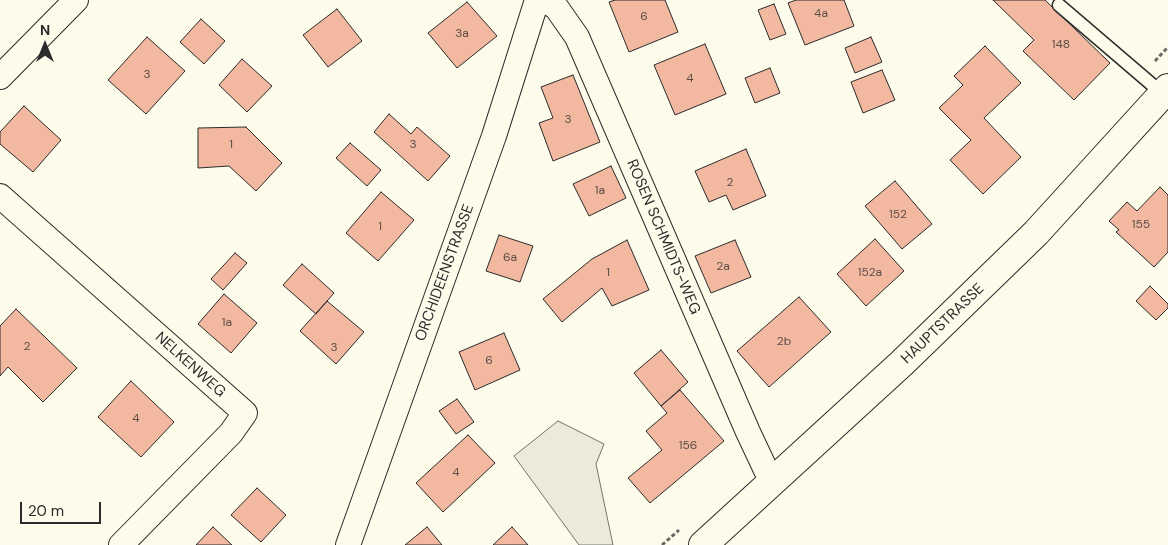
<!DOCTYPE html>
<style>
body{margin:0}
#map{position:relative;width:1168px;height:545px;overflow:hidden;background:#fdfbea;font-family:"DM Sans",sans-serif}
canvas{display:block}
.north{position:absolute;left:20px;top:20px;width:50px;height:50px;-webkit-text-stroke:4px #fdfbea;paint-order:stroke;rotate:0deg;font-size:14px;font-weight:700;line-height:20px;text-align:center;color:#2b2b2b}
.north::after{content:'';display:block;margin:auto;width:18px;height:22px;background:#2b2b2b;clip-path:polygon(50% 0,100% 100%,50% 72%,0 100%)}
.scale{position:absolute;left:20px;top:502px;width:81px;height:22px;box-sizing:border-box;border:2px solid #2b2b2b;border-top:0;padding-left:6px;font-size:15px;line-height:18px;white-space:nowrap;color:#2b2b2b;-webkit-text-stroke:4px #fdfbea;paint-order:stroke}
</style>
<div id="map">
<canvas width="1168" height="545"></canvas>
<div class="north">N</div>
<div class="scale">20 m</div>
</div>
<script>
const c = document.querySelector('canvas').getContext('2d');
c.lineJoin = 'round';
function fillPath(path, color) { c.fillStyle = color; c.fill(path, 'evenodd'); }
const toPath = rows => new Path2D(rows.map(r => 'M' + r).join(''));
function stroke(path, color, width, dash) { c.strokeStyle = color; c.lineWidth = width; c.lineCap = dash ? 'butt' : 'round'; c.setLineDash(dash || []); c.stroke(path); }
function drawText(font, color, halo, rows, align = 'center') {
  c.font = font + ' "DM Sans",sans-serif'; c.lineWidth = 4; c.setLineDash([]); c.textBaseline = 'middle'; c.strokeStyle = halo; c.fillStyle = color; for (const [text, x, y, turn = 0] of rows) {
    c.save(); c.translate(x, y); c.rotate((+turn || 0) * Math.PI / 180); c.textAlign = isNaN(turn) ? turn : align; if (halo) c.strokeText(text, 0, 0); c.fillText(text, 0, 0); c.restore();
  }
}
const green = toPath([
 [558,421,604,444,596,464,613,545,579,545,514,456,558,421]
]);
fillPath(green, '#ecebdb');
stroke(green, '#74746e', 1);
const building = toPath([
 [615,0,665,0,678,32,629,52,609,2,615,0],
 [796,0,844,0,854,26,805,45,788,3,796,0],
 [993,0,1045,0,1110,63,1074,100,1023,51,1034,40,993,0],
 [467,2,497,36,457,68,428,33,467,2],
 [774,4,786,34,770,40,758,10,774,4],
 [337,9,362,41,328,67,303,35,337,9],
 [201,19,225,41,204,64,180,42,201,19],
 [147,37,185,71,146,114,108,80,147,37],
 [871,37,882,62,855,73,845,48,871,37],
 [705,44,726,94,675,115,654,65,705,44],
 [985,46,1021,83,984,118,1021,157,983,194,950,160,971,140,939,108,963,85,954,76,985,46],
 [242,59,272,86,247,112,219,85,242,59],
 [770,68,780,93,755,103,745,78,770,68],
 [882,70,895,100,863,113,851,82,882,70],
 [573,75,600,142,553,161,539,123,553,118,541,87,573,75],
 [24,106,61,140,33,172,0,144,0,132,24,106],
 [389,114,411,134,417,127,450,156,428,181,374,132,389,114],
 [246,127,282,163,256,191,229,166,198,168,198,128,246,127],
 [350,143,381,170,367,186,336,158,350,143],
 [746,149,766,196,733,210,726,195,709,202,695,171,746,149],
 [611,166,626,198,589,216,573,184,611,166],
 [895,181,932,224,902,249,865,206,895,181],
 [1160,187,1168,195,1168,252,1154,267,1116,232,1119,230,1109,221,1127,202,1137,211,1160,187],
 [381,192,414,220,378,261,346,233,381,192],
 [499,235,533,246,520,282,486,271,499,235],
 [875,239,904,271,866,306,837,274,875,239],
 [627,240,649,290,612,306,602,288,562,322,543,299,592,259,627,240],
 [735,240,751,277,711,293,695,256,735,240],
 [235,253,247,263,223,290,211,279,235,253],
 [302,264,334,293,316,314,283,285,302,264],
 [1150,286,1168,304,1168,308,1156,320,1136,301,1150,286],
 [224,294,257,323,231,353,198,324,224,294],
 [799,297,831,332,769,387,737,351,799,297],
 [327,301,364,332,336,364,300,331,327,301],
 [16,309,77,368,43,402,8,367,0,376,0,326,16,309],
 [504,333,520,370,475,390,459,352,504,333],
 [661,350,688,382,661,406,634,373,661,350],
 [131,381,174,422,141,457,98,417,131,381],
 [680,390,724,441,650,503,628,478,662,450,646,431,667,413,661,406,680,390],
 [457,399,474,422,456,434,439,411,457,399],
 [468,435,495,463,443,512,416,483,468,435],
 [257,488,286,515,261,542,231,515,257,488],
 [213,527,232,545,196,545,213,527],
 [427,527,442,545,405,545,427,527],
 [512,527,528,545,493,545,512,527]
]);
fillPath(building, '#f2b8a0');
stroke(building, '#2b2b2b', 1);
const service = toPath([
 [1059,5,1163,94]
]);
const minor = toPath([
 [543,0,556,7,577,37,748,432,772,483],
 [0,77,76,0],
 [0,196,245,413,231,433,121,545],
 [348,545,494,136,537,0]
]);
const primary = toPath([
 [703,545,902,363,1036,233,1168,88]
]);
stroke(service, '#2b2b2b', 15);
stroke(minor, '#2b2b2b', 26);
stroke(primary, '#2b2b2b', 30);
stroke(toPath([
 [1155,61,1168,47],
 [662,545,679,530]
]), '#6a6964', 3, [4, 2.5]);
stroke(service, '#fdfbea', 12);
stroke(minor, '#fdfbea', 24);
stroke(primary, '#fdfbea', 28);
drawText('12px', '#5d4e48', null, [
 ["4a",821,14],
 ["6",644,17],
 ["3a",462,34],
 ["148",1061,45],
 ["3",147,75],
 ["4",690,79],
 ["3",568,120],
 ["1",231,145],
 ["3",413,145],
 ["2",730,183],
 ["1a",600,191],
 ["152",898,215],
 ["155",1141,225],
 ["1",380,227],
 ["6a",510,258],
 ["2a",723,267],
 ["1",608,273],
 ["152a",870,273],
 ["1a",227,323],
 ["2b",784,342],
 ["2",27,347],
 ["3",334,348],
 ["6",489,361],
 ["4",136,419],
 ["156",688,446],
 ["4",456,473]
]);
drawText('15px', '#2b2b2b', '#fdfbea', [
 ["ROSEN SCHMIDTS-WEG",663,237,67],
 ["ORCHIDEENSTRASSE",445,273,-70],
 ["HAUPTSTRASSE",943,324,-44],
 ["NELKENWEG",190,365,42]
]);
</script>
